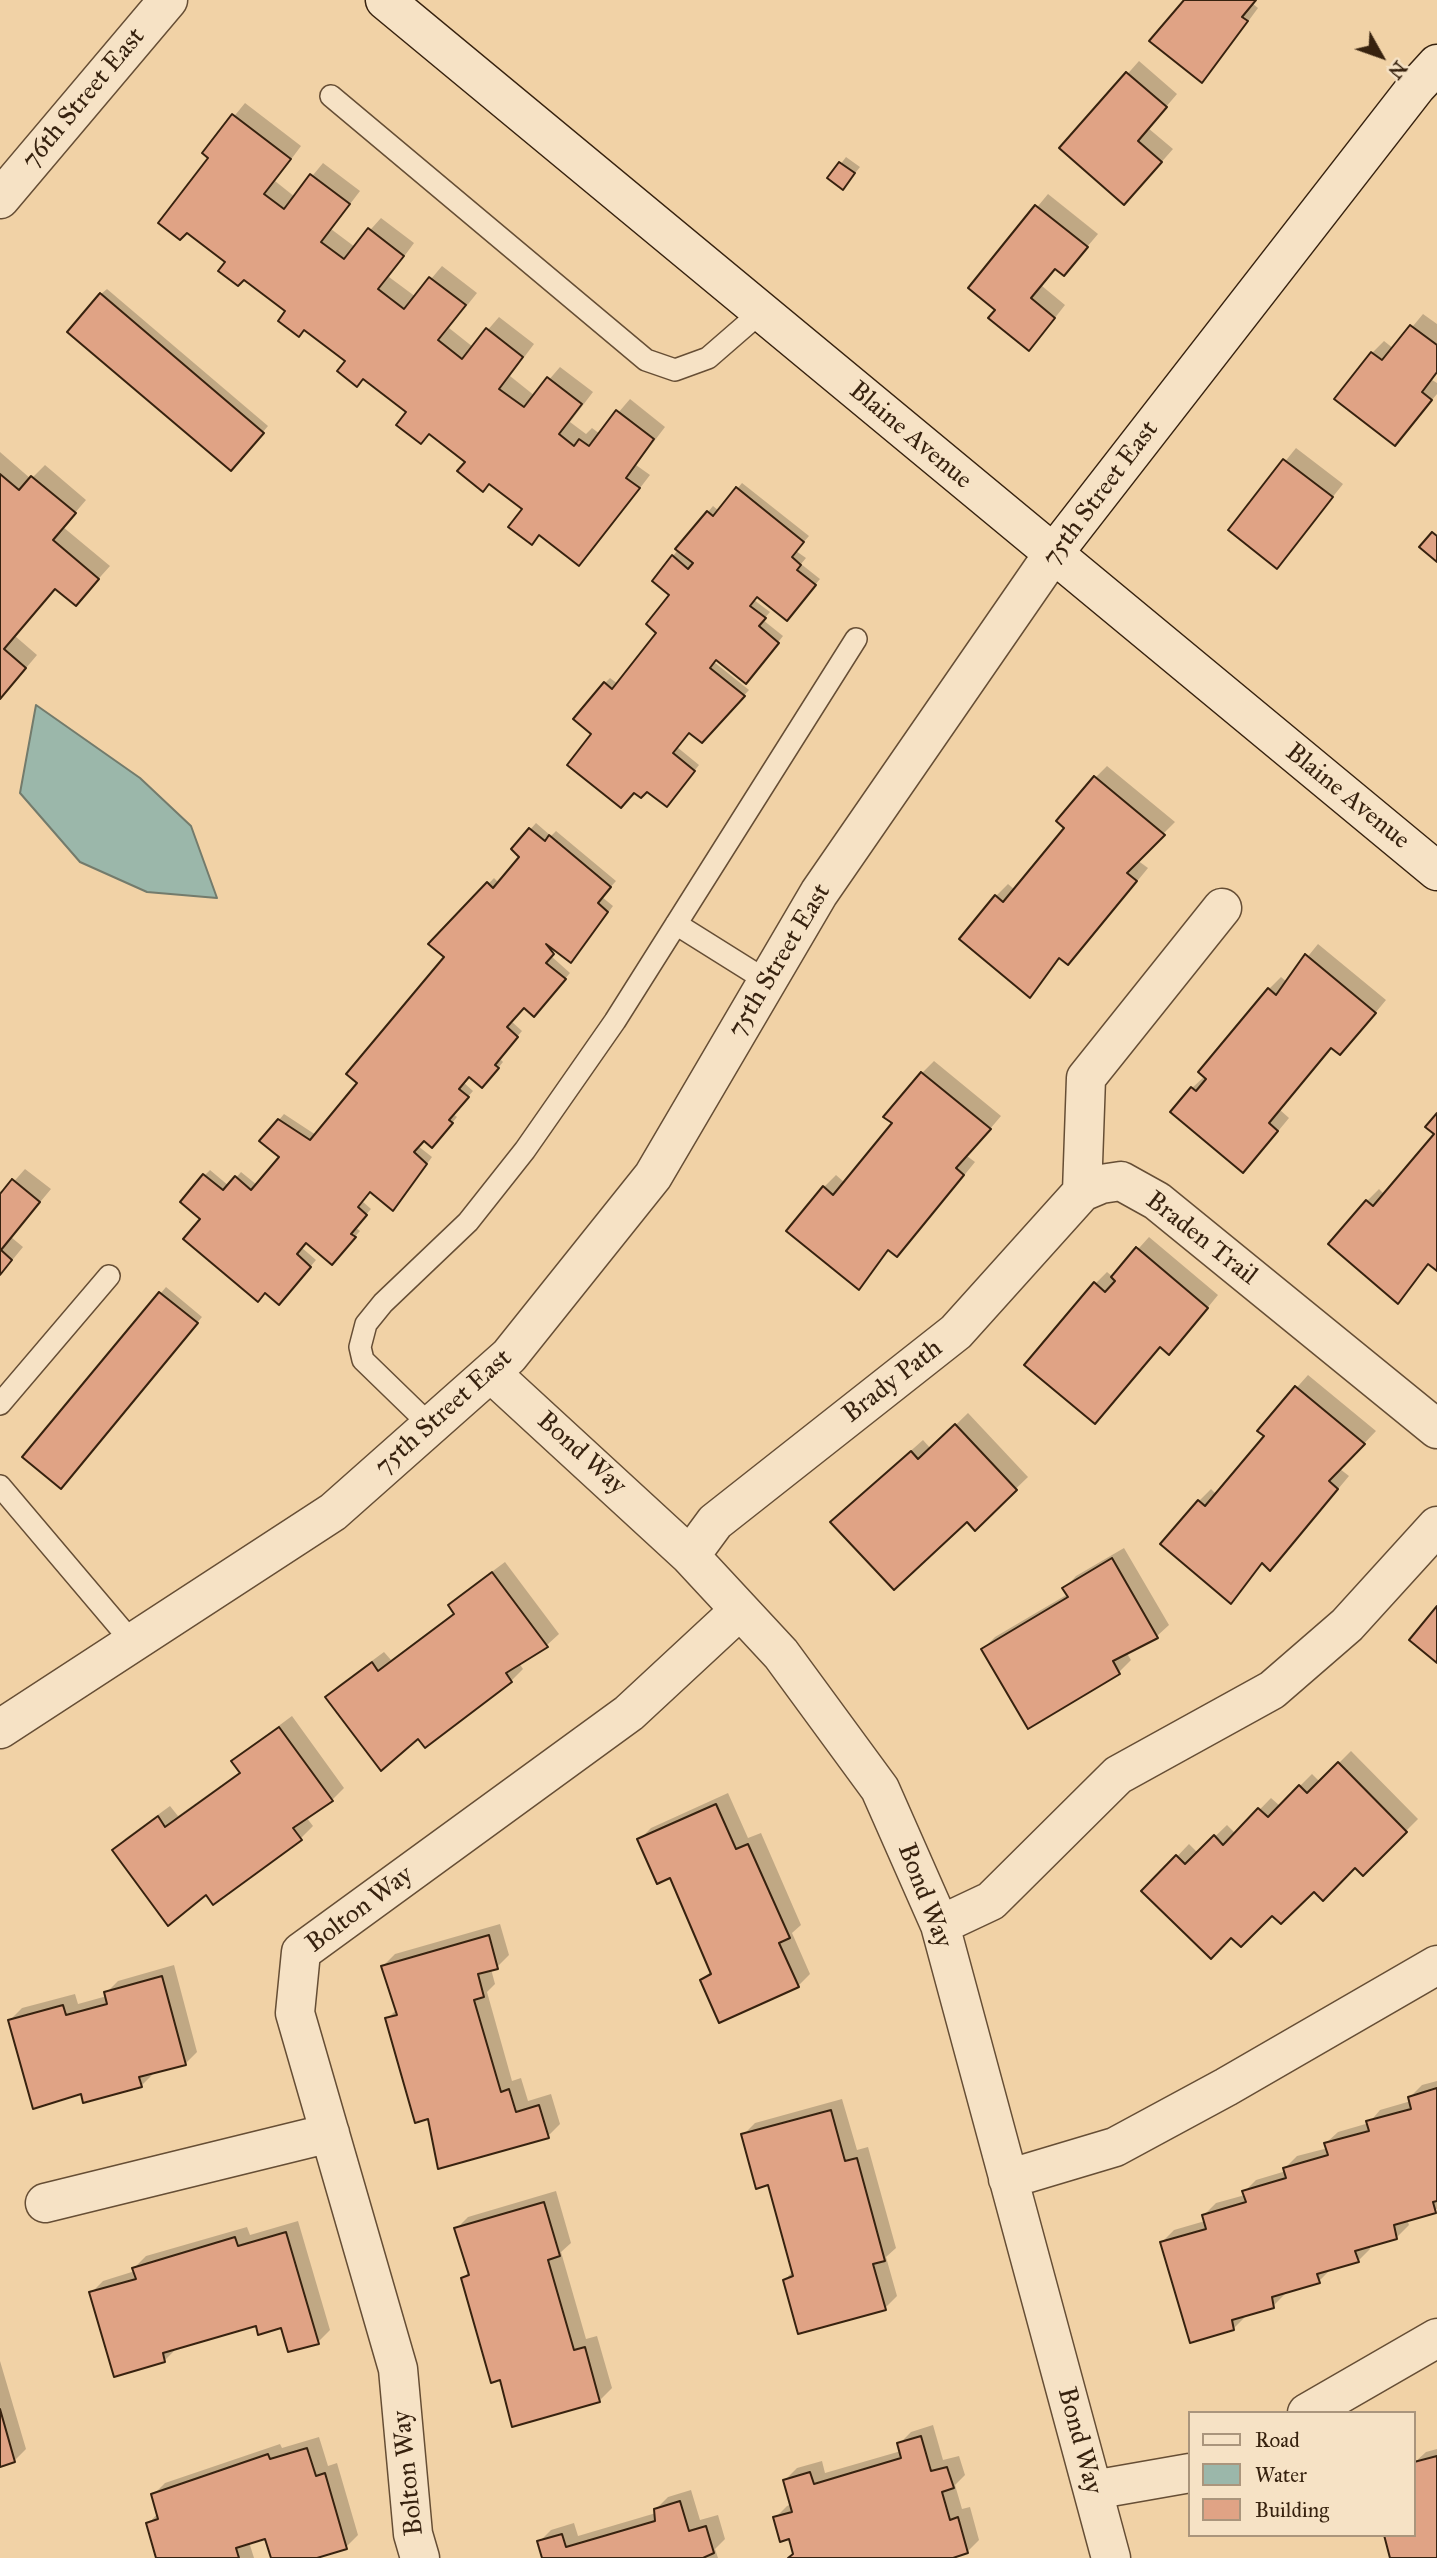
<!DOCTYPE html>
<style>
body{margin:0}
#map{position:relative;width:1437px;height:2558px;overflow:hidden;background:#f1d2a6;font-family:"IM FELL Great Primer",serif}
canvas{display:block}
.legend{position:absolute;left:1188px;top:2411px;width:228px;height:126px;box-sizing:border-box;background:#f6e2c5;border:2px solid #aa957c;margin:0;padding:9px 12px;list-style:none;font-size:21px;color:#37220f}
.legend li{display:flex;align-items:center;gap:14px;height:35px}
.legend b{width:35px;border:2px solid #aa957c}
.north{position:absolute;left:1346px;top:21px;width:70px;height:70px;-webkit-text-stroke:5px #f6e2c5;paint-order:stroke;rotate:130deg;font-size:19px;font-weight:700;line-height:28px;text-align:center;color:#37220f}
.north::after{content:'';display:block;margin:auto;width:24px;height:32px;background:#37220f;clip-path:polygon(50% 0,100% 100%,50% 72%,0 100%)}
</style>
<div id="map">
<canvas width="1437" height="2558"></canvas>
<ul class="legend">
<li><b style="height:9px;background:#f6e2c5"></b>Road</li>
<li><b style="height:19px;background:#9bb7aa"></b>Water</li>
<li><b style="height:19px;background:#e0a385"></b>Building</li>
</ul>
<div class="north">N</div>
</div>
<script>
const c = document.querySelector('canvas').getContext('2d');
c.lineJoin = 'round';
function fillPath(path, color) { c.fillStyle = color; c.fill(path, 'evenodd'); }
const toPath = rows => new Path2D(rows.map(r => 'M' + r).join(''));
function stroke(path, color, width, dash) { c.strokeStyle = color; c.lineWidth = width; c.lineCap = dash ? 'butt' : 'round'; c.setLineDash(dash || []); c.stroke(path); }
function drawText(font, color, halo, rows, align = 'center') {
  c.font = font + ' "IM FELL Great Primer",serif'; c.lineWidth = 5; c.setLineDash([]); c.textBaseline = 'middle'; c.strokeStyle = halo; c.fillStyle = color; for (const [text, x, y, turn = 0] of rows) {
    c.save(); c.translate(x, y); c.rotate((+turn || 0) * Math.PI / 180); c.textAlign = isNaN(turn) ? turn : align; if (halo) c.strokeText(text, 0, 0); c.fillText(text, 0, 0); c.restore();
  }
}
const water = toPath([
 [36,705,140,778,191,826,217,898,147,892,80,862,20,793,36,705]
]);
fillPath(water, '#9bb7aa');
stroke(water, '#737b6c', 2);
fillPath(toPath([
 [1186,0,1256,0,1253,4,1258,8,1213,69,1202,81],
 [1139,61,1177,94,1148,128,1173,149,1136,191,1062,148],
 [245,103,301,146,275,181,295,197,323,163,360,191,331,229,355,247,381,218,414,243,389,277,416,297,442,266,477,293,449,328,473,347,499,317,534,344,510,376,535,396,560,367,593,392,570,422,586,434,592,428,600,434,630,399,665,427,636,465,650,475,591,552,579,564,540,534,532,542,524,509,430,433,409,411,347,361,305,329,299,335,288,311,228,262,210,157,205,152],
 [846,157,860,167,848,182,830,178],
 [1048,194,1098,234,1064,274,1056,268,1042,286,1065,305,1040,337,997,310,970,288],
 [107,289,268,426,237,463,101,294],
 [1423,314,1437,324,1437,373,1432,380,1437,383,1437,394,1395,444,1372,353,1384,341,1394,349],
 [1296,448,1343,484,1277,567,1230,530],
 [0,452,31,479,45,465,86,500,63,527,110,566,76,604,56,587,15,636,37,655,0,699],
 [742,483,809,536,796,551,806,558,801,564,820,579,792,613,758,596,754,600,770,612,763,620,783,636,752,676,717,658,714,662,749,690,702,741,689,731,677,747,699,765,672,800,647,790,594,734,605,683,610,678,618,684,659,633,672,594,654,580,708,512,713,506,719,511],
 [1107,766,1175,822,1137,860,1148,868,1080,951,1068,963,1061,957,1030,995,996,896,1008,884,1015,890,1067,828,1095,778],
 [536,823,551,836,556,831,616,881,602,897,613,906,577,955,556,950,551,956,570,973,540,1009,524,1006,511,1021,522,1031,499,1058,503,1062,488,1080,469,1075,463,1082,473,1091,453,1114,457,1117,438,1140,424,1139,418,1146,432,1157,398,1204,371,1190,362,1201,371,1209,355,1227,360,1231,337,1257,306,1241,301,1247,316,1260,285,1297,203,1218,205,1175,210,1170,229,1186,241,1172,257,1185,281,1157,279,1120,284,1114,316,1135,359,1083,447,957,431,944,494,878,499,883,522,857,513,849],
 [1318,944,1386,1000,1352,1041,1332,1047,1280,1110,1289,1118,1255,1159,1192,1088,1205,1076,1269,989,1281,977,1287,982],
 [934,1061,1001,1116,967,1156,975,1162,909,1243,897,1255,890,1249,859,1288,824,1187,836,1175,845,1183,895,1123,922,1073],
 [1437,1116,1437,1269,1430,1263,1398,1302,1367,1201,1379,1189,1385,1195,1436,1134],
 [25,1169,51,1189,11,1237,23,1247,0,1275,0,1191,3,1194],
 [1149,1237,1218,1295,1181,1340,1027,1365,1096,1283,1107,1272,1113,1277],
 [166,1287,202,1317,66,1481,24,1457],
 [1308,1375,1376,1431,1340,1469,1349,1476,1282,1556,1263,1562,1231,1601,1199,1501,1211,1489,1217,1495,1266,1436,1259,1430],
 [968,1413,1028,1477,975,1528,967,1519,844,1510,923,1440,931,1449],
 [1124,1548,1169,1625,1157,1636,1126,1652,1131,1660,1119,1672,983,1649,995,1637,1068,1594,1065,1588,1076,1576],
 [505,1562,559,1634,547,1645,519,1663,523,1669,511,1681,418,1736,328,1697,339,1685,384,1652,391,1660,455,1612,450,1605,462,1594],
 [292,1716,344,1788,332,1800,306,1817,313,1826,301,1838,214,1902,206,1892,114,1850,126,1838,170,1806,178,1816,241,1771,234,1761,246,1750],
 [1351,1751,1418,1819,1363,1874,1355,1866,1232,1936,1144,1891,1189,1844,1198,1853,1227,1825,1236,1834,1271,1798,1280,1806,1312,1774,1320,1782],
 [728,1793,748,1838,761,1833,801,1925,792,1933,810,1974,798,1986,702,1980,712,1970,671,1876,639,1840,651,1828],
 [500,1924,509,1955,497,1967,491,1969,495,1984,487,1992,512,2081,521,2078,528,2101,551,2094,560,2124,548,2136,429,2117,387,2019,397,2009,383,1966,395,1954],
 [174,1965,197,2052,185,2064,152,2072,153,2074,141,2086,82,2092,10,2020,22,2008,75,1994,78,2004,107,1996,106,1993,118,1981],
 [1437,2081,1437,2209,1407,2219,1409,2225,1397,2237,1369,2245,1370,2249,1358,2261,1331,2269,1319,2281,1285,2291,1285,2294,1273,2306,1245,2315,1245,2317,1233,2329,1162,2242,1174,2230,1205,2221,1204,2215,1216,2203,1245,2195,1244,2192,1256,2180,1286,2171,1285,2168,1297,2156,1328,2148,1326,2143,1338,2132,1369,2123,1380,2110,1411,2101,1410,2097,1422,2085],
 [842,2099,857,2150,868,2147,896,2248,886,2257,897,2296,885,2308,785,2280,793,2271,770,2183,743,2135,755,2123],
 [556,2191,571,2243,561,2252,586,2339,597,2336,612,2388,600,2400,513,2425,502,2378,463,2278,470,2271,456,2229,468,2217],
 [298,2221,330,2330,318,2342,282,2326,257,2323,176,2349,164,2361,91,2293,103,2281,135,2271,134,2268,146,2256,247,2227,250,2235],
 [0,2361,26,2449,14,2461,0,2465],
 [933,2425,943,2460,959,2456,965,2475,955,2485,962,2509,970,2507,979,2540,967,2552,946,2558,789,2558,794,2551,790,2537,775,2518,787,2506,792,2504,785,2480,797,2468,822,2461,825,2473,901,2451,899,2444,911,2432],
 [319,2437,328,2466,337,2463,358,2535,346,2547,311,2558,273,2558,267,2537,249,2542,254,2558,158,2558,148,2524,158,2513,153,2495,165,2483,280,2444,282,2448],
 [1437,2449,1437,2558,1391,2558,1414,2535,1414,2463,1426,2452],
 [691,2490,700,2520,718,2515,725,2539,715,2549,718,2558,543,2558,539,2542,551,2530,574,2523,578,2536,656,2513,656,2509,668,2497]
]), '#0003');
const building = toPath([
 [1184,0,1256,0,1242,17,1248,21,1202,83,1149,41,1184,0],
 [1126,72,1167,107,1138,141,1162,162,1124,205,1059,148,1126,72],
 [232,114,291,159,264,194,284,209,310,174,350,204,321,242,344,259,368,228,404,256,378,289,404,309,429,277,466,305,438,340,462,359,486,328,523,357,499,389,524,407,547,377,582,404,559,434,574,446,579,439,589,446,616,410,654,439,626,478,640,488,579,566,539,535,532,545,508,527,522,509,489,484,483,492,457,471,465,462,429,434,421,444,396,425,406,412,363,379,357,387,337,371,345,361,304,330,299,337,278,321,285,311,244,280,238,286,218,271,225,262,187,233,180,240,158,223,208,158,202,153,232,114],
 [839,162,855,173,843,190,827,178,839,162],
 [1035,205,1088,247,1064,276,1055,269,1031,298,1055,318,1029,351,988,318,995,310,968,288,1035,205],
 [100,293,264,433,231,471,67,332,100,293],
 [1410,325,1437,345,1437,372,1422,392,1432,400,1395,446,1334,399,1371,352,1382,360,1410,325],
 [1283,459,1333,497,1277,569,1228,530,1283,459],
 [0,474,19,490,31,476,76,513,53,540,99,579,76,606,55,589,4,649,26,668,0,699,0,474],
 [736,487,804,542,792,557,801,565,797,570,816,585,787,621,757,597,750,606,766,618,759,626,779,643,746,684,716,660,710,668,745,696,702,743,689,733,673,753,695,771,667,807,647,792,641,798,634,793,621,808,567,765,591,734,573,719,604,682,612,689,656,633,646,624,669,595,652,581,672,555,688,569,693,563,675,549,707,511,713,516,736,487],
 [1432,532,1437,536,1437,562,1419,547,1432,532],
 [1094,776,1165,835,1127,873,1137,881,1068,965,1059,958,1030,998,959,939,995,895,1003,902,1064,828,1056,821,1094,776],
 [529,828,545,841,549,835,611,887,598,903,608,912,571,963,546,944,554,954,546,963,566,979,534,1017,524,1008,507,1027,518,1037,495,1065,499,1068,482,1088,469,1077,459,1089,469,1097,449,1120,453,1123,432,1148,424,1141,414,1152,427,1164,393,1211,370,1192,358,1207,367,1215,351,1234,356,1237,332,1265,306,1243,297,1254,311,1267,279,1305,265,1293,258,1302,183,1239,200,1219,180,1202,203,1174,223,1190,235,1176,251,1190,279,1157,259,1141,278,1119,310,1140,357,1083,346,1074,444,957,428,944,487,882,493,888,519,857,511,849,529,828],
 [1305,954,1376,1013,1340,1055,1331,1048,1269,1123,1278,1131,1243,1173,1170,1112,1191,1087,1196,1091,1206,1079,1198,1072,1268,988,1276,995,1305,954],
 [921,1072,991,1129,956,1168,964,1175,897,1257,888,1250,859,1290,786,1231,823,1186,833,1195,892,1123,883,1117,921,1072],
 [1437,1113,1437,1271,1428,1264,1398,1304,1328,1244,1366,1200,1373,1206,1434,1134,1425,1127,1437,1113],
 [12,1179,40,1202,1,1250,12,1260,0,1275,0,1194,12,1179],
 [1136,1247,1208,1308,1169,1355,1160,1347,1095,1424,1024,1365,1094,1282,1105,1292,1115,1281,1111,1277,1136,1247],
 [159,1292,198,1323,61,1489,22,1457,159,1292],
 [1295,1386,1365,1444,1329,1481,1338,1489,1270,1571,1262,1563,1231,1604,1160,1544,1198,1500,1205,1506,1264,1436,1257,1431,1295,1386],
 [955,1424,1017,1490,975,1531,967,1522,894,1590,830,1522,911,1451,918,1459,955,1424],
 [1112,1558,1158,1638,1113,1661,1120,1674,1028,1729,981,1649,1068,1597,1062,1588,1112,1558],
 [492,1572,548,1647,506,1673,512,1682,425,1748,418,1739,381,1771,325,1697,372,1662,378,1671,454,1614,448,1605,492,1572],
 [1437,1606,1437,1663,1409,1640,1437,1606],
 [279,1727,333,1801,293,1828,302,1840,213,1905,206,1895,168,1926,112,1850,158,1816,165,1827,240,1773,231,1761,279,1727],
 [1338,1762,1407,1832,1363,1876,1355,1868,1323,1901,1314,1892,1281,1924,1272,1916,1241,1947,1231,1938,1211,1959,1141,1891,1176,1855,1185,1864,1214,1835,1223,1845,1258,1808,1268,1817,1299,1785,1307,1793,1338,1762],
 [716,1804,736,1849,748,1844,790,1938,779,1943,799,1987,719,2023,700,1980,711,1974,670,1878,657,1884,637,1839,716,1804],
 [489,1935,498,1969,478,1974,484,1997,474,2000,501,2092,509,2089,516,2112,539,2105,549,2138,438,2169,428,2119,415,2123,385,2018,397,2015,381,1966,489,1935],
 [162,1976,186,2065,139,2077,142,2087,83,2103,81,2094,33,2109,8,2020,63,2005,66,2015,107,2004,104,1992,162,1976],
 [1437,2088,1437,2201,1433,2202,1436,2213,1394,2225,1397,2239,1355,2251,1359,2262,1317,2274,1320,2283,1272,2297,1274,2308,1232,2320,1234,2330,1190,2343,1160,2242,1206,2229,1202,2215,1246,2202,1242,2191,1286,2178,1283,2168,1328,2155,1324,2143,1369,2131,1366,2121,1411,2109,1408,2097,1437,2088],
 [831,2110,845,2161,857,2158,885,2261,873,2264,886,2310,798,2334,783,2280,793,2276,768,2185,756,2189,741,2134,831,2110],
 [544,2202,560,2256,548,2260,574,2350,585,2347,600,2402,512,2427,500,2380,491,2383,461,2278,469,2275,454,2228,544,2202],
 [286,2232,319,2344,288,2352,281,2328,258,2335,256,2326,163,2353,165,2362,114,2377,89,2292,136,2279,132,2268,235,2237,238,2246,286,2232],
 [0,2409,15,2462,0,2467,0,2409],
 [921,2436,931,2471,947,2467,954,2488,942,2492,950,2520,958,2517,968,2553,953,2558,788,2558,793,2554,789,2539,780,2542,773,2517,792,2512,783,2480,810,2472,814,2484,901,2458,897,2443,921,2436],
 [307,2448,316,2476,325,2473,347,2549,317,2558,271,2558,265,2539,236,2548,239,2558,156,2558,146,2523,158,2519,151,2494,268,2454,270,2459,307,2448],
 [1437,2456,1437,2558,1390,2558,1384,2535,1414,2535,1414,2462,1437,2456],
 [680,2501,689,2531,706,2526,714,2553,703,2558,542,2558,537,2541,562,2534,566,2547,655,2521,654,2509,680,2501]
]);
fillPath(building, '#e0a385');
stroke(building, '#37220f', 2);
const lane = toPath([
 [331,96,646,360,675,370,708,358,761,312],
 [676,924,767,981],
 [0,1404,109,1276],
 [431,1426,363,1360,360,1347,366,1324,383,1303,468,1222,525,1150,615,1021,856,639],
 [0,1486,133,1643]
]);
const street = toPath([
 [0,199,168,0],
 [1082,1192,1086,1078,1222,908],
 [491,1373,690,1556,781,1654,880,1789,940,1925,1111,2558],
 [690,1556,715,1522,956,1332,1082,1192,1101,1184,1121,1181,1157,1201,1437,1429],
 [0,1729,333,1512,509,1356,653,1176,819,893,1053,554],
 [940,1925,991,1901,1118,1775,1272,1690,1347,1625,1437,1526],
 [1008,2179,1115,2147,1226,2087,1437,1965],
 [45,2203,330,2133],
 [1307,2413,1437,2338],
 [1093,2490,1190,2473],
 [420,2558,413,2534,398,2369,295,2013,301,1952,629,1713,740,1610]
]);
const secondary = toPath([
 [385,0,1437,871],
 [1053,554,1416,87,1437,64]
]);
stroke(lane, '#664e35', 24);
stroke(street, '#664e35', 41);
stroke(secondary, '#37220f', 41);
stroke(lane, '#f6e2c5', 21);
stroke(street, '#f6e2c5', 38);
stroke(secondary, '#f6e2c5', 38);
drawText('26px', '#37220f', '#f6e2c5', [
 ["76th Street East",84,99,-50],
 ["Blaine Avenue",910,436,40],
 ["75th Street East",1101,494,-53],
 ["Blaine Avenue",1347,797,39],
 ["75th Street East",780,961,-59],
 ["Braden Trail",1201,1239,38],
 ["Brady Path",893,1382,-38],
 ["75th Street East",444,1413,-42],
 ["Bond Way",581,1454,42],
 ["Bond Way",924,1896,69],
 ["Bolton Way",360,1910,-37],
 ["Bond Way",1079,2441,75],
 ["Bolton Way",409,2473,-96]
]);
</script>
